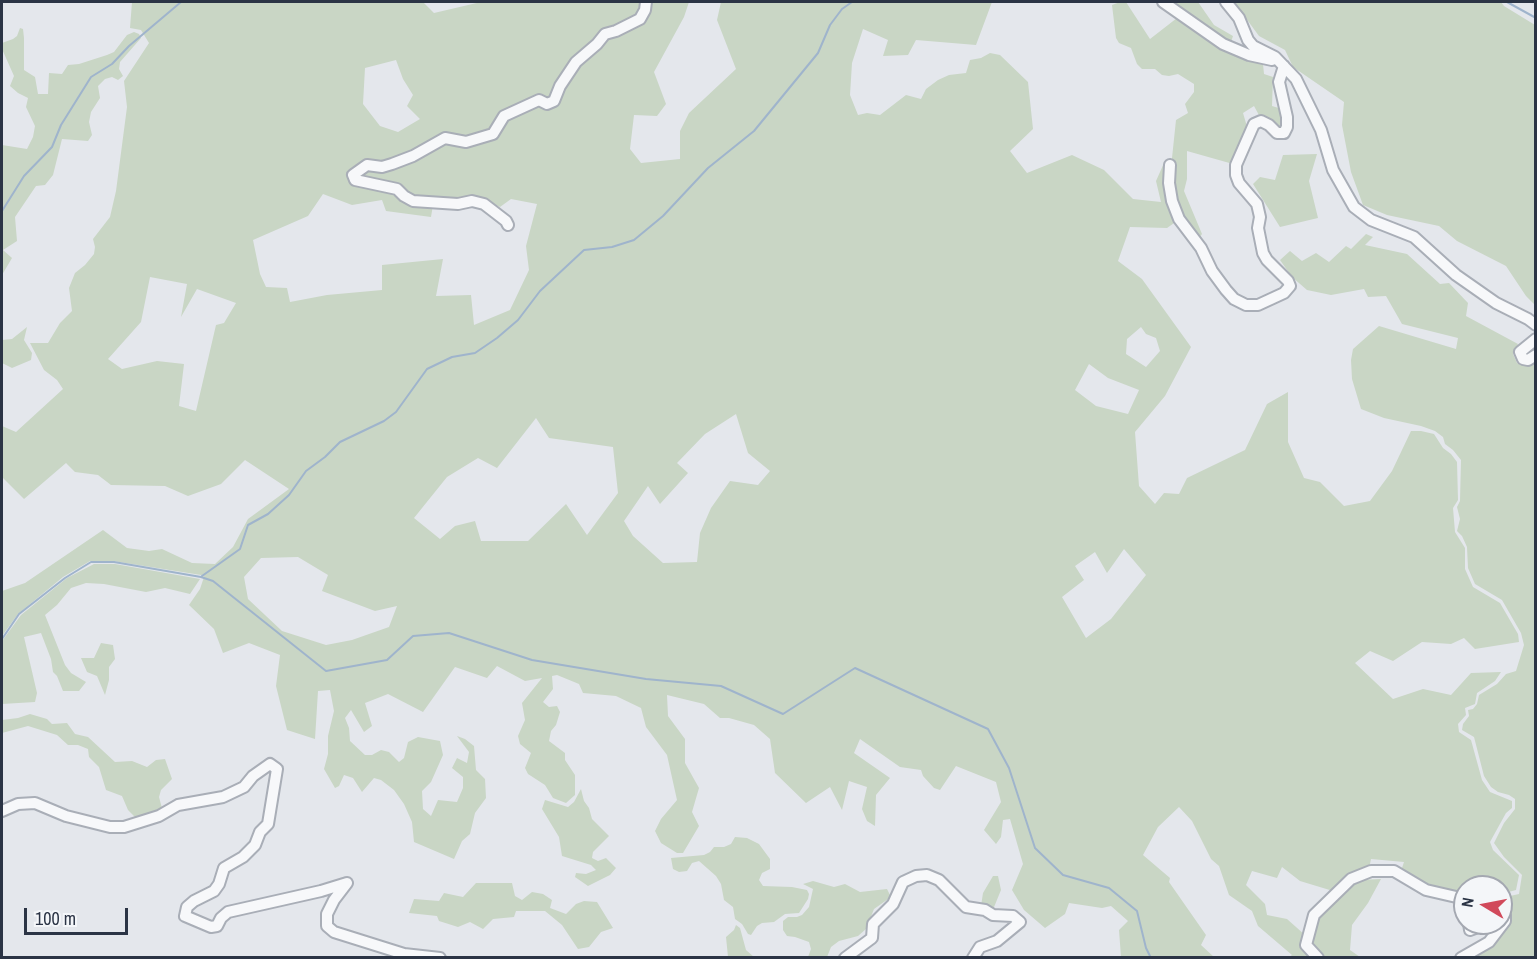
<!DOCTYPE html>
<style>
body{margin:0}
#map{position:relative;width:1537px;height:959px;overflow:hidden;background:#e4e7ec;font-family:"Archivo Narrow",sans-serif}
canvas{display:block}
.frame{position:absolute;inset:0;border:3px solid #2b3445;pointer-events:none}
.north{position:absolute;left:1453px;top:875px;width:60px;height:60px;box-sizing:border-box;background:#f4f6f9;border:2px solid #a4a8b1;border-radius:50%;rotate:280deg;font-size:16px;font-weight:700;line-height:24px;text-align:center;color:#2b3445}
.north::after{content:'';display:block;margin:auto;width:21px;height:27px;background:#d1495b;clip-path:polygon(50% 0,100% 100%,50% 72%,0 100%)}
.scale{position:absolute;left:24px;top:908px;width:104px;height:27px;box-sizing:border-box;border:3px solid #2b3445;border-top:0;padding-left:8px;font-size:18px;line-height:21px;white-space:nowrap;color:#2b3445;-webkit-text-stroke:4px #f4f6f9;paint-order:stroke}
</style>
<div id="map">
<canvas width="1537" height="959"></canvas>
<div class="frame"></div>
<div class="north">N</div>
<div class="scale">100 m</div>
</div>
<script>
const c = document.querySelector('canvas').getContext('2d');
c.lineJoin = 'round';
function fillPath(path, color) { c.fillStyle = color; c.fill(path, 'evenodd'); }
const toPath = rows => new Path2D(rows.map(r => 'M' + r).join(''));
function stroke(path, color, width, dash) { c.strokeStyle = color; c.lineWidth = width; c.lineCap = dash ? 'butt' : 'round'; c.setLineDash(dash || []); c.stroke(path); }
fillPath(toPath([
 [132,2,423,2,434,13,481,2,642,2,642,9,637,16,603,32,584,52,572,60,558,85,555,97,548,101,537,96,528,103,503,114,491,132,466,138,444,137,391,163,380,165,365,163,350,175,354,183,395,194,413,204,433,205,431,217,386,211,382,200,352,205,323,194,308,216,253,240,260,274,266,287,287,288,290,302,327,295,382,290,382,265,443,259,436,296,471,295,474,325,510,310,529,270,526,246,537,204,511,199,500,207,475,195,461,200,413,199,405,195,398,187,357,178,355,176,361,170,367,167,383,169,393,166,415,157,446,140,467,144,495,136,506,117,540,103,548,106,557,101,578,62,588,55,607,35,619,32,642,19,648,9,648,2,689,2,684,17,654,72,666,104,657,116,634,115,630,149,641,163,680,159,680,131,689,113,736,69,717,20,721,2,992,2,976,45,916,40,908,55,883,56,888,40,863,29,852,63,850,95,858,115,867,113,880,115,906,95,921,99,926,89,938,80,949,75,966,73,970,60,981,58,990,53,1000,55,1028,82,1033,129,1010,151,1027,173,1072,155,1104,170,1133,199,1161,202,1156,181,1164,163,1168,165,1166,185,1170,202,1177,221,1167,228,1130,227,1118,261,1142,279,1191,347,1165,396,1135,432,1139,486,1155,504,1164,493,1179,494,1187,478,1245,450,1267,404,1288,392,1288,442,1304,478,1320,482,1344,506,1370,501,1392,471,1411,431,1421,431,1434,434,1443,448,1451,454,1457,462,1458,500,1453,508,1455,532,1465,548,1465,569,1473,587,1500,603,1518,634,1519,642,1475,649,1464,638,1451,644,1422,642,1393,661,1370,651,1355,663,1393,699,1423,689,1451,695,1471,673,1501,672,1495,681,1477,693,1475,704,1465,708,1466,715,1458,724,1459,732,1471,740,1482,780,1490,792,1512,801,1512,808,1506,813,1490,842,1493,850,1519,875,1516,890,1501,894,1501,887,1465,887,1465,896,1456,895,1426,888,1401,871,1404,862,1371,859,1369,869,1350,875,1333,891,1300,881,1282,867,1277,878,1252,871,1246,885,1265,904,1267,915,1287,919,1305,935,1303,946,1316,957,1289,957,1292,955,1258,926,1252,911,1229,895,1219,866,1211,859,1192,821,1179,807,1158,827,1143,855,1170,878,1169,882,1206,935,1201,945,1214,957,1121,957,1119,930,1128,921,1111,906,1102,908,1069,903,1065,914,1045,928,1024,910,1012,890,1023,864,1010,819,1003,820,1001,837,996,844,984,830,1001,802,996,782,956,766,940,790,934,788,923,776,921,770,900,767,860,739,854,753,890,778,876,795,875,826,867,821,862,809,867,787,849,781,842,810,830,787,806,803,775,773,770,739,754,725,729,718,720,718,704,704,667,695,668,716,685,739,685,763,699,788,692,812,699,826,683,853,677,853,661,843,655,831,661,819,677,800,667,755,646,727,641,708,616,696,583,693,579,684,557,675,552,676,553,689,543,702,549,707,557,706,560,712,556,725,551,731,549,741,565,753,565,760,575,775,575,795,566,803,553,798,545,785,528,774,525,768,531,753,520,744,518,736,525,720,522,703,542,678,525,681,497,666,487,678,455,667,423,712,388,694,365,703,372,726,364,732,351,710,345,718,349,728,350,741,365,755,372,755,381,750,389,752,399,762,404,758,408,742,418,737,440,741,443,755,431,782,422,791,423,809,431,816,438,800,457,802,463,788,463,777,452,768,457,758,467,763,469,752,457,736,465,739,474,746,476,770,485,779,486,798,475,813,470,834,462,841,454,859,414,842,412,822,404,804,394,790,381,780,374,778,362,792,353,778,344,775,339,786,335,788,324,769,328,754,328,736,334,711,330,690,318,691,315,739,287,730,276,686,280,655,249,643,223,653,214,629,189,605,200,589,204,577,201,575,113,561,90,561,63,577,18,614,2,636,2,591,25,583,103,530,127,548,149,551,162,549,192,563,215,564,233,547,248,519,289,489,245,460,221,484,188,496,165,486,111,485,98,475,75,472,66,463,24,499,2,477,2,426,16,432,63,389,57,380,44,370,30,343,48,343,60,323,72,311,69,288,75,273,85,265,94,254,95,247,93,239,110,217,116,191,127,107,124,81,149,43,141,30,130,28],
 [396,60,403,79,413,95,407,106,420,119,398,132,380,126,363,104,365,68],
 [150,277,187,284,181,317,197,289,236,303,224,323,216,325,196,411,179,406,184,364,157,361,122,369,108,359,141,322],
 [1141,327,1146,334,1156,338,1160,351,1146,367,1126,354,1127,339],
 [1089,364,1108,378,1139,390,1128,414,1096,406,1075,390],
 [736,414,748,453,770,471,758,485,730,481,711,508,700,533,697,562,663,563,633,536,624,521,648,486,660,504,688,473,677,463,705,434],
 [536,418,549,438,613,447,618,493,587,535,566,504,528,541,481,541,475,521,455,526,440,539,414,518,447,477,478,458,497,468],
 [1124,549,1146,575,1111,619,1086,638,1062,597,1084,580,1075,566,1095,552,1107,573],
 [298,557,328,575,322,591,375,611,397,606,389,627,352,640,326,645,282,631,248,599,244,577,261,558],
 [1120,2,1126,2,1150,39,1177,18,1222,47,1263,64,1264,74,1273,77,1272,106,1282,109,1282,127,1274,127,1260,117,1254,106,1243,113,1248,130,1233,164,1187,151,1187,179,1184,191,1202,234,1198,239,1180,216,1174,200,1172,158,1176,120,1188,113,1185,104,1194,92,1194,84,1178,74,1169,76,1162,75,1155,69,1142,69,1137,64,1131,48,1119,43,1116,38,1112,5],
 [1166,2,1198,2,1214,25,1233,36,1230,45],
 [1234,2,1501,2,1504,6,1535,25,1535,305,1526,296,1506,266,1457,241,1439,226,1387,215,1363,205,1351,172,1342,125,1344,102,1293,67,1285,50,1259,36],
 [20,28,23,29,24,38,24,70,35,77,38,94,48,94,49,73,62,74,68,65,79,64,107,55,114,52,127,35,134,32,139,34,141,38,120,62,119,69,123,76,118,80,112,77,105,79,98,86,100,98,91,112,89,122,92,135,88,141,62,139,53,175,45,185,36,186,15,217,17,241,3,250,12,258,2,275,2,145,27,149,33,137,35,126,26,107,28,98,18,93,10,86,14,76,2,49,2,43,13,39,17,36],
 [1317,154,1309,181,1318,218,1280,227,1253,184,1260,177,1275,180,1283,155],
 [1366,234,1373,237,1365,245,1407,254,1440,284,1449,283,1468,303,1466,316,1518,344,1513,354,1517,363,1526,366,1535,359,1535,957,1469,957,1507,923,1510,915,1508,910,1501,913,1501,898,1519,894,1522,875,1504,857,1494,843,1504,823,1515,809,1515,799,1509,795,1498,792,1491,787,1484,776,1474,737,1462,730,1463,724,1469,716,1468,710,1473,709,1477,704,1479,695,1497,684,1506,674,1516,671,1524,645,1521,633,1502,600,1475,584,1468,568,1467,547,1462,536,1457,531,1460,519,1457,507,1460,501,1461,460,1453,450,1445,444,1443,437,1435,431,1421,426,1384,418,1361,409,1352,379,1351,360,1353,349,1379,326,1456,349,1458,338,1402,324,1386,296,1368,297,1364,289,1331,295,1307,290,1292,277,1280,260,1290,251,1302,261,1316,253,1329,262,1346,246,1351,249],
 [27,327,24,340,32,353,31,360,12,368,2,363,2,340,12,339],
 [94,564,115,564,200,579,190,594,165,588,146,592,104,584,86,583,71,588,57,605,45,615,65,665,71,673,86,682,79,691,63,691,57,676,53,672,51,659,41,633,24,637,37,693,35,702,2,704,2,641,21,615,67,578],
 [101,643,113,645,115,659,109,667,109,680,105,695,97,676,87,672,81,658,94,658],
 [30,714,47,719,52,724,67,723,75,734,88,737,115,762,132,761,147,767,156,760,165,759,172,779,161,790,159,797,163,812,137,819,128,810,122,796,106,790,99,767,89,757,88,749,78,745,68,745,57,735,28,726,2,733,2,720,18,718],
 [581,789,584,801,589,808,592,819,609,836,593,852,592,858,598,861,606,858,616,868,610,875,588,886,575,877,576,873,586,874,596,870,591,865,562,856,559,837,542,809,545,800,568,807,574,802],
 [735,837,747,838,759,844,770,859,770,869,762,873,759,880,763,886,792,887,807,890,809,894,808,899,799,913,785,914,774,922,762,923,757,926,751,935,748,934,742,924,735,919,733,907,724,900,721,884,716,876,699,861,692,863,687,871,679,872,673,869,671,858,704,855,710,852,714,847,724,847,731,844],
 [993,876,998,876,1001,890,992,912,981,906,983,893],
 [1381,879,1368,903,1352,925,1350,950,1360,957,1319,957,1312,943,1318,916,1339,893,1359,880],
 [813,881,834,887,845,884,860,892,887,889,891,897,874,909,866,929,858,936,839,941,831,947,827,957,808,957,811,949,809,942,795,937,787,936,783,930,783,921,788,917,797,917,802,915,809,907,813,889,803,884],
 [476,883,512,883,515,896,522,900,532,892,543,894,552,900,550,908,566,914,576,904,584,901,597,902,613,928,601,932,589,947,578,949,562,925,545,911,516,911,514,917,493,919,483,929,470,922,458,927,439,921,437,916,409,913,414,899,439,901,444,893,463,897],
 [736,925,740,928,746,950,754,957,728,957,726,937,734,930]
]), '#c9d6c5');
stroke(toPath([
 [1507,2,1536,18],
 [2,211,24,176,52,147,61,125,91,77,112,64,129,46,181,2],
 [202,576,240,549,248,525,268,514,289,495,306,471,325,457,340,442,384,421,396,412,427,369,452,357,475,353,497,338,518,320,540,291,584,250,612,247,634,240,663,216,708,168,754,131,818,53,830,25,842,9,852,2],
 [2,639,19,614,65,578,91,562,114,562,201,577,213,581,326,671,387,660,413,636,449,633,532,660,646,679,721,686,783,714,855,668,988,729,1009,768,1035,848,1063,875,1109,888,1137,911,1146,948,1151,958]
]), '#9fb4cc', 2);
const minor = toPath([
 [1163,2,1223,44,1249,55,1272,60],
 [1226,2,1239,18,1248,40,1253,46,1275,57,1296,79,1321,130,1333,170,1354,207,1371,220,1414,237,1456,275,1496,303,1528,319,1536,325],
 [1170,165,1169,183,1172,201,1179,219,1201,248,1212,271,1226,290,1234,299,1246,305,1258,305,1284,293,1290,286,1288,281,1267,260,1263,253,1258,228,1260,217,1257,204,1239,183,1236,175,1236,165,1254,124,1261,121,1269,125,1277,133,1284,133,1287,127,1287,117,1279,82,1284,66],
 [508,225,506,221,484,204,472,201,458,204,413,201,404,196,397,189,355,180,353,175,367,165,382,167,392,164,413,156,445,138,466,142,493,134,504,116,539,100,547,104,554,101,560,86,576,62,597,44,605,34,616,31,640,19,645,10,646,2],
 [1536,339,1520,352,1523,359,1528,360,1536,355],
 [2,811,18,804,35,803,66,816,110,827,124,827,159,816,178,805,223,797,244,787,253,776,270,764,277,769,268,824,260,832,255,845,243,857,224,868,219,884,214,891,194,901,187,907,185,916,211,927,217,926,221,918,228,912,321,891,347,883,334,900,327,914,327,926,334,932,404,954,440,958],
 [1469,923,1470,930,1489,923],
 [845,958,872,938,873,924,893,904,903,882,916,876,927,875,939,880,966,907,985,910,993,915,1013,916,1020,922,997,941,980,947,973,958],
 [1318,958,1306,945,1314,915,1351,879,1371,871,1394,871,1426,890,1465,899],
 [1461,958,1489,942,1505,921,1505,915,1501,916]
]);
stroke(minor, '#a9aeb7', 14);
stroke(minor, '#f7f8fa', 10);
</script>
